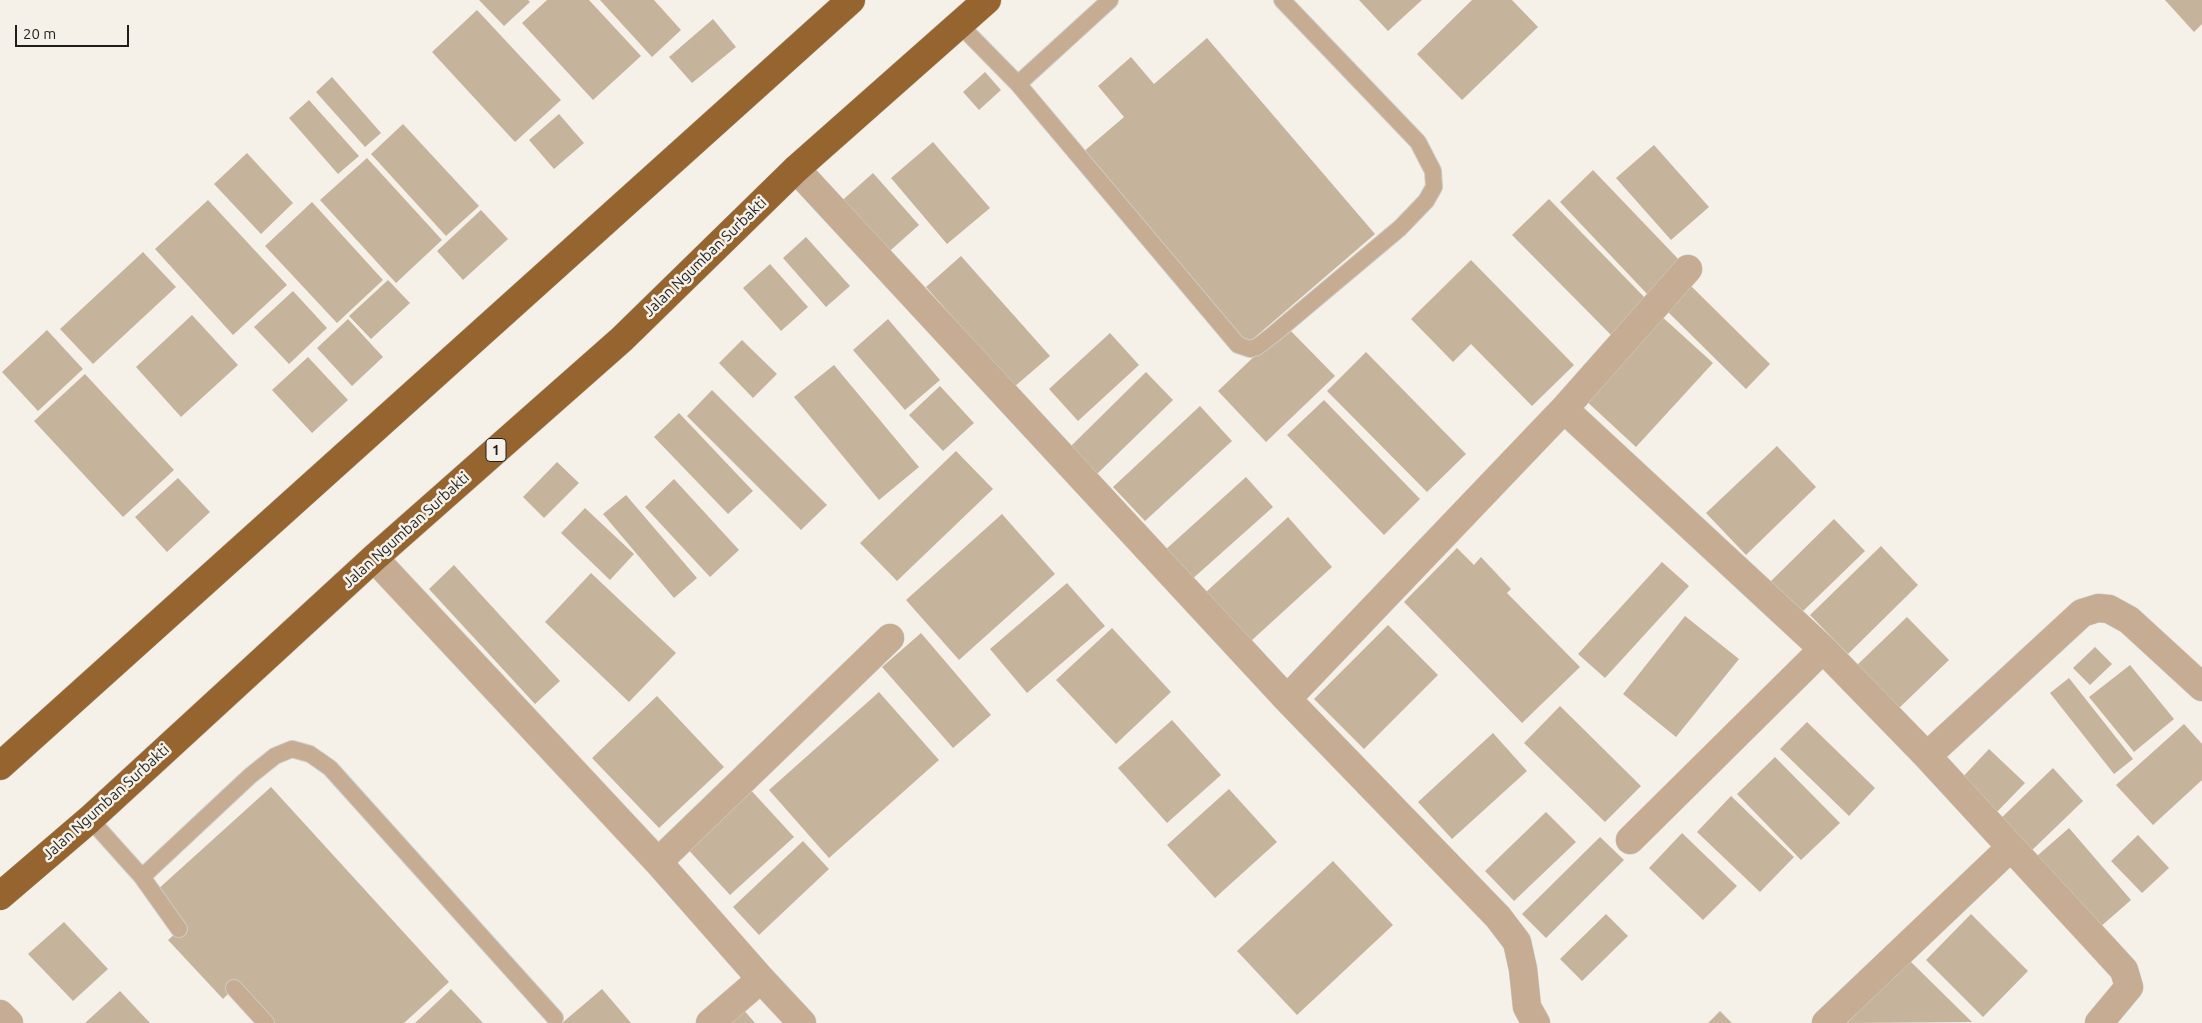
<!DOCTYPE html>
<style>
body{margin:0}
#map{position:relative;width:2202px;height:1023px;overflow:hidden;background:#f5f1e9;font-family:Ubuntu,sans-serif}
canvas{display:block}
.scale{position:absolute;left:15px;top:25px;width:114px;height:22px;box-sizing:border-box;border:2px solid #201e1b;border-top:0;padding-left:6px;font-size:15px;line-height:18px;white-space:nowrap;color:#201e1b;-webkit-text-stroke:4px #f5f1e9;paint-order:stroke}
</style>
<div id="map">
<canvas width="2202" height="1023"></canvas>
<div class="scale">20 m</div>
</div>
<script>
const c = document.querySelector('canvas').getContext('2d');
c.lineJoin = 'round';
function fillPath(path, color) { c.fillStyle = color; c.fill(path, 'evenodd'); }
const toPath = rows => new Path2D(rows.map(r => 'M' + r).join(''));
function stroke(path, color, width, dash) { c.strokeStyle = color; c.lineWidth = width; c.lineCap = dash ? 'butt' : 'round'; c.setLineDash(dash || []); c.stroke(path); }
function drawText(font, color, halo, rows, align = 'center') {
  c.font = font + ' Ubuntu,sans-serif'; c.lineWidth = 5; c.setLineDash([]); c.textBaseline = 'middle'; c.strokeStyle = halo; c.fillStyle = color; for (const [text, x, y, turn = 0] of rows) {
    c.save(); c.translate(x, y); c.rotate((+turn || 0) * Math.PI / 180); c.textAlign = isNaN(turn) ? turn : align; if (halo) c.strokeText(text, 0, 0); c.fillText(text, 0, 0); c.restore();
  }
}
fillPath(toPath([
 [479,0,528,0,530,2,504,26],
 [547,0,589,0,641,56,593,100,522,23],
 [600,0,654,0,681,30,652,57],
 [1359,0,1422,0,1388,31],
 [1472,0,1512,0,1538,27,1462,100,1417,54],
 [2165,0,2202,0,2202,24,2194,32],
 [477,10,561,100,515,142,432,52],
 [713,19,736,47,692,83,669,57],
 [1207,38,1375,234,1246,345,1082,153,1124,117,1098,86,1131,57,1154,84],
 [985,72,1001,90,979,110,963,92],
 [332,77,381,133,365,147,316,92],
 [309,100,359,156,338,174,289,118],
 [559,114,584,143,554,169,529,140],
 [403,124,479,206,446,236,371,154],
 [933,142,990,208,947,244,891,178],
 [1654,145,1709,207,1671,240,1616,178],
 [247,153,293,203,261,234,214,184],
 [367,158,442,240,396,283,320,200],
 [1593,170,1683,264,1649,296,1560,202],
 [873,173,919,225,883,257,837,205],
 [1549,199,1647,300,1611,335,1512,235],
 [208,200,287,285,233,335,155,249],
 [312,202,383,280,337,323,265,246],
 [481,210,508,239,463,280,437,251],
 [806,237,850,286,826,307,783,258],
 [143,252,176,287,93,364,60,329],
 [961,256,1050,356,1014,387,926,287],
 [1471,260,1574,365,1532,406,1471,344,1453,362,1411,319],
 [770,264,808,307,781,331,743,288],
 [388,280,410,303,371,339,349,316],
 [1691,286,1770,364,1746,389,1667,311],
 [293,291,327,328,289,364,254,327],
 [1659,314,1713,363,1636,447,1583,398],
 [192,315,238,365,181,417,136,367],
 [348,319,383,357,352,386,317,348],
 [888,319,940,380,905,410,853,350],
 [1286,326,1335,376,1266,442,1218,391],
 [47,330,83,369,38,411,2,372],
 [1110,333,1139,365,1078,421,1049,389],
 [742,340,777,374,753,398,719,363],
 [1366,352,1466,454,1427,492,1327,391],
 [308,357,348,400,312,433,272,390],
 [834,365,919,467,879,500,794,397],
 [1146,372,1173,400,1097,474,1070,447],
 [85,374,174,470,123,517,34,421],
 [940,386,974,423,943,451,909,415],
 [712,390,827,505,801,530,687,416],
 [1324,400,1420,499,1384,535,1287,435],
 [1200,406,1232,441,1145,521,1113,487],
 [679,413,753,491,728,514,654,437],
 [1777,446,1816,487,1746,555,1706,513],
 [956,451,993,489,897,581,860,543],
 [557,462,579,483,544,518,523,497],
 [1246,477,1273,507,1190,581,1164,551],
 [178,478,210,512,167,552,135,517],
 [674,479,739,550,710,577,645,507],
 [626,495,697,578,674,598,603,514],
 [585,508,634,554,610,580,561,533],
 [1002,514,1055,574,959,660,906,600],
 [1288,517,1332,567,1251,641,1206,592],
 [1834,519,1865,551,1800,614,1770,582],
 [1881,546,1918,585,1848,654,1810,615],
 [1457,548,1474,565,1481,557,1511,589,1507,593,1580,667,1522,723,1404,602],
 [1662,562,1689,586,1605,678,1578,654],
 [454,565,560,681,535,704,429,589],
 [591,573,676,653,629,702,545,622],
 [1067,583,1105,626,1027,693,990,649],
 [1685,616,1739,659,1676,737,1623,694],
 [1907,617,1949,660,1897,710,1855,667],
 [1388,625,1438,675,1364,749,1314,699],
 [1112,628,1171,692,1116,744,1056,680],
 [921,633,991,715,953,748,882,667],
 [2095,647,2112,664,2090,685,2073,668],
 [2130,665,2174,719,2134,752,2089,697],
 [2069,678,2133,759,2114,774,2050,693],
 [879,692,939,760,829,858,769,790],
 [657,696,724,767,659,828,592,758],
 [1560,706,1641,786,1605,822,1524,743],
 [1172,720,1221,775,1167,823,1118,768],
 [1807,722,1875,788,1849,816,1780,749],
 [2184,724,2202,744,2202,780,2153,825,2116,785],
 [1493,733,1527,771,1452,839,1418,802],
 [1989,749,2025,783,1993,816,1958,782],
 [1775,757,1840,823,1801,860,1737,794],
 [2053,768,2083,801,2028,854,1997,822],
 [271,787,449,982,404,1023,275,1023,239,983,223,999,168,940,186,924,156,891],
 [748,787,794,837,730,895,684,845],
 [1229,789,1277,842,1215,898,1167,845],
 [1731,796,1794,857,1760,892,1697,832],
 [1546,812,1576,842,1514,901,1485,871],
 [2069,828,2131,900,2099,928,2037,856],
 [1682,833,1737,886,1703,920,1649,868],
 [2138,835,2169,868,2142,893,2111,861],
 [1600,837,1624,860,1546,938,1522,914],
 [803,841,829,869,759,935,733,907],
 [1333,861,1393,925,1297,1015,1237,951],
 [1606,914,1628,936,1582,981,1560,959],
 [1971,914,2028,971,1983,1017,1926,960],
 [64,922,108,969,73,1001,28,954],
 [1909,960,1972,1022,1847,1023],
 [451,989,483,1023,415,1023],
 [602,989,631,1023,562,1023],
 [120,991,150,1023,85,1023],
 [743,1009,755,1023,728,1023],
 [1720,1011,1732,1023,1708,1023]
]), '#c6b39b');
const service = toPath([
 [1110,0,1018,84,1238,345,1250,349,1257,347,1275,333,1400,228,1426,201,1434,187,1433,171,1418,142,1282,0],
 [959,24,1018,84],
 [90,819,142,877,250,776,275,756,292,749,310,754,330,768,555,1018],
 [142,877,179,929],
 [234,988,266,1023]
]);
const minor = toPath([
 [796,169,1287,699,1498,917,1517,942,1523,969,1527,1007,1536,1023],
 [1564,409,1823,649,1927,756,2124,970,2129,987,2099,1023],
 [374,558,658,862,761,979,802,1023],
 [1287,699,1564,409,1688,269],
 [1927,756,2082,613,2098,608,2109,609,2129,620,2202,687],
 [1630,840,1823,649],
 [658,862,890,638],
 [0,1014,9,1023],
 [710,1023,761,979],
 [1826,1023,2011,847]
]);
const trunk = toPath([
 [0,766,851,0],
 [0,896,90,819,374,558,622,339,796,169,987,0]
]);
stroke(service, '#cfcbc4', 18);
stroke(minor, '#cfcbc4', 29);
stroke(trunk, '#cfcbc4', 29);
stroke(service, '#c5ac93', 16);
stroke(minor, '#c5ac93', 28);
stroke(trunk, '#96652f', 28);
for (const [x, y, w] of [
 [496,450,20]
]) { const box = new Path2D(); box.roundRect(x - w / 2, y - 11.5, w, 23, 4); c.fillStyle = '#f5f1e9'; c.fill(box); stroke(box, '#201e1b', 1); }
drawText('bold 14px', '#201e1b', null, [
 ["1",496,450]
]);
drawText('15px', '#201e1b', '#f5f1e9', [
 ["Jalan Ngumban Surbakti",705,257,-44],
 ["Jalan Ngumban Surbakti",406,530,-42],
 ["Jalan Ngumban Surbakti",106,802,-42]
]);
</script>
